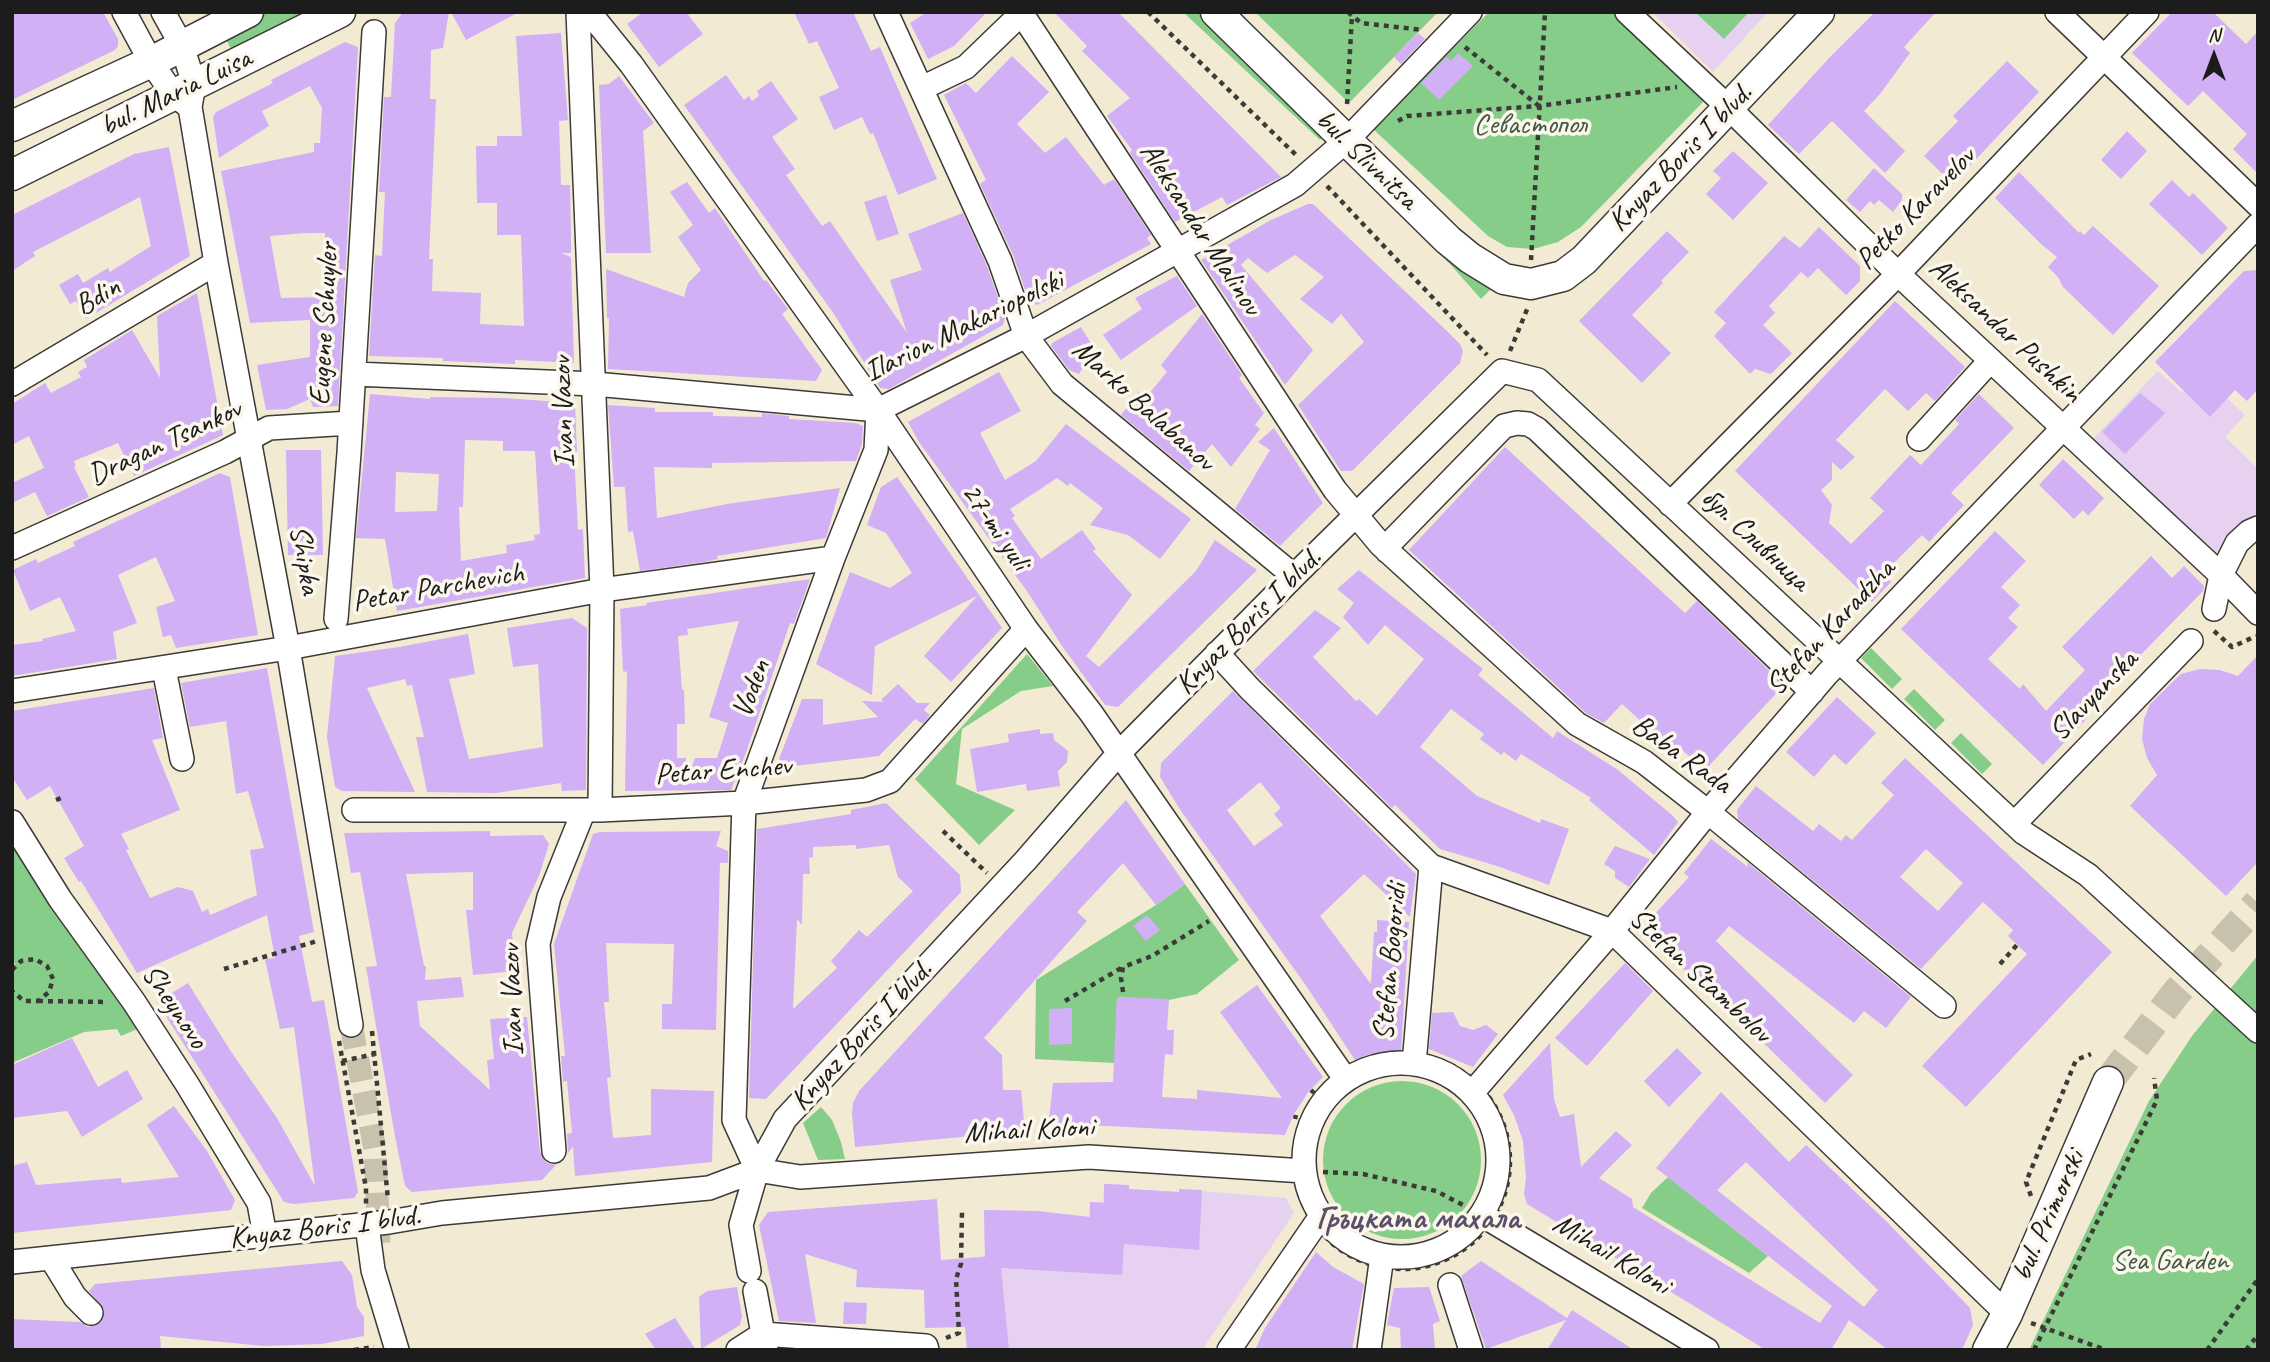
<!DOCTYPE html>
<meta charset="utf-8">
<style>
body{margin:0}
#map{position:relative;width:2270px;height:1362px;overflow:hidden;background:#f3ead3;font-family:Caveat,sans-serif}
canvas{display:block}
.frame{position:absolute;inset:0;border:14px solid #1c1c1c;pointer-events:none}
.north{position:absolute;left:2179px;top:21px;width:70px;height:70px;-webkit-text-stroke:5px #fbf7ec;paint-order:stroke;rotate:0deg;font-size:19px;font-weight:700;line-height:28px;text-align:center;color:#1c1c1c}
.north::after{content:'';display:block;margin:auto;width:24px;height:32px;background:#1c1c1c;clip-path:polygon(50% 0,100% 100%,50% 72%,0 100%)}
</style>
<div id="map">
<canvas width="2270" height="1362"></canvas>
<div class="frame"></div>
<div class="north">N</div>
</div>
<script>
const c = document.querySelector('canvas').getContext('2d');
c.lineJoin = 'round';
function fillPath(path, color) { c.fillStyle = color; c.fill(path, 'evenodd'); }
const toPath = rows => new Path2D(rows.map(r => 'M' + r).join(''));
function stroke(path, color, width, dash) { c.strokeStyle = color; c.lineWidth = width; c.lineCap = dash ? 'butt' : 'round'; c.setLineDash(dash || []); c.stroke(path); }
function drawText(font, color, halo, rows, align = 'center') {
  c.font = font + ' Caveat,sans-serif'; c.lineWidth = 7; c.setLineDash([]); c.textBaseline = 'middle'; c.strokeStyle = halo; c.fillStyle = color; for (const [text, x, y, turn = 0] of rows) {
    c.save(); c.translate(x, y); c.rotate((+turn || 0) * Math.PI / 180); c.textAlign = isNaN(turn) ? turn : align; if (halo) c.strokeText(text, 0, 0); c.fillText(text, 0, 0); c.restore();
  }
}
fillPath(toPath([
 [1652,12,1768,12,1713,72],
 [2158,371,2182,393,2196,378,2212,384,2245,415,2225,437,2258,469,2258,515,2250,519,2214,555,2091,441],
 [1104,1184,1129,1185,1129,1189,1179,1192,1179,1189,1286,1198,1294,1213,1202,1350,967,1350,961,1275,967,1273,966,1258,985,1256,984,1210,1037,1211,1089,1217,1090,1202,1103,1202]
]), '#e6d2f0');
fillPath(toPath([
 [249,12,337,12,237,63,221,27],
 [1183,12,1216,12,1331,126,1320,140],
 [1255,12,1438,12,1349,103],
 [1489,12,1617,12,1706,99,1581,227,1558,242,1533,249,1507,247,1488,236,1373,129],
 [1695,12,1749,12,1724,39],
 [1357,149,1491,289,1481,299,1450,264,1345,161],
 [1871,648,1902,679,1892,689,1861,658],
 [1027,654,1053,686,1021,691,962,729,956,784,1015,810,979,845,915,779],
 [1914,689,1945,720,1935,730,1904,699],
 [1961,733,1992,764,1982,774,1951,743],
 [12,822,149,1024,121,1036,117,1029,84,1032,12,1063,12,967,15,965,12,955],
 [1185,884,1239,960,1197,994,1169,1000,1117,997,1115,1063,1035,1059,1036,980,1156,905],
 [2258,955,2258,1350,2029,1350,2149,1101,2192,1036],
 '1323 1160a79 79 0 1 1 158 0a79 79 0 1 1-158 0Z',
 [821,1107,832,1120,841,1142,845,1159,818,1160,803,1123],
 [1668,1177,1768,1256,1749,1273,1642,1208,1651,1193]
]), '#85cd89');
fillPath(toPath([
 [12,12,103,12,118,39,118,46,115,50,12,100],
 [403,12,449,12,443,48,431,50,430,99,436,99,429,259,433,259,432,291,481,293,480,324,524,326,521,235,497,235,497,203,477,203,476,146,497,146,497,136,522,136,516,36,561,33,568,120,559,121,561,185,570,185,571,234,571,253,561,253,571,257,574,363,515,360,515,364,443,361,443,358,369,356,375,255,382,256,385,192,379,192,384,97,391,97,395,23],
 [451,12,519,12,466,40],
 [643,12,686,12,703,34,659,67,627,24],
 [794,12,853,12,871,51,880,47,937,179,898,195,873,133,870,134,862,117,834,130,819,97,839,88,817,41,809,44],
 [927,12,987,12,954,46,928,59,910,23],
 [1054,12,1118,12,1281,177,1227,205,1222,197,1175,222,1130,153,1132,150,1107,116,1130,98,1082,51,1087,46],
 [1875,12,1936,12,1904,47,1910,53,1880,94,1864,111,1905,151,1885,173,1832,121,1799,154,1768,125,1829,58],
 [2172,12,2213,12,2246,44,2258,31,2258,174,2233,149,2247,134,2203,91,2188,106,2132,53],
 [1418,33,1425,39,1401,64,1394,57],
 [345,42,358,47,338,406,313,407,310,399,287,409,266,410,257,365,310,357,310,320,250,323,221,171,314,152,314,143,320,143,322,108,310,86,262,111,269,126,219,158,213,117,216,112,273,83,271,80],
 [305,233,325,233,326,297,281,298,270,236],
 [1458,53,1473,66,1439,100,1421,83,1446,57,1451,61],
 [1012,56,1049,92,1017,124,1045,153,1066,137,1104,185,1114,179,1151,235,1147,238,1151,244,1037,305,1029,301,1013,255,980,184,986,180,944,95,966,83,976,93],
 [2007,61,2039,92,1953,184,1924,156,1958,121,1953,116],
 [726,75,744,100,749,96,752,101,759,96,757,91,771,81,798,119,772,137,795,169,786,175,822,226,830,221,907,333,890,280,922,270,908,234,963,213,987,266,1005,318,1003,325,889,389,880,388,834,314,684,105],
 [619,76,654,123,643,131,651,253,606,253,599,85,609,84],
 [2127,131,2147,151,2121,179,2101,160],
 [169,147,190,256,86,319,76,301,70,304,59,285,78,274,83,283,108,268,110,272,151,246,140,197,33,252,35,256,12,271,12,215,134,154],
 [1733,151,1768,183,1733,220,1706,194,1721,178,1713,171],
 [1874,168,1902,194,1902,200,1893,212,1879,200,1874,205,1870,201,1860,212,1846,200],
 [2019,172,2079,233,2080,231,2084,235,2093,226,2159,286,2113,335,2063,287,2058,277,2048,267,2057,257,2041,244,1995,198],
 [2172,180,2189,197,2193,193,2228,228,2202,255,2149,204],
 [687,182,709,213,715,208,764,281,766,280,788,309,782,314,822,370,816,381,608,369,609,318,607,318,606,269,684,297,688,283,701,270,678,237,693,225,670,192],
 [886,195,899,234,877,241,864,202],
 [1308,204,1313,204,1449,333,1460,344,1463,351,1460,363,1352,471,1341,471,1298,405,1364,342,1341,314,1332,324,1300,299,1324,277,1295,255,1267,273,1248,258,1241,265,1313,350,1285,385,1201,260,1271,220],
 [1819,227,1860,266,1860,281,1846,295,1818,268,1808,278,1801,272,1769,306,1775,313,1763,325,1792,353,1771,374,1755,369,1750,374,1714,336,1726,323,1714,312,1784,236,1800,248],
 [1667,231,1689,252,1661,281,1663,283,1632,315,1671,353,1642,383,1579,321],
 [2258,270,2258,389,2247,401,2235,390,2210,417,2155,362,2244,271],
 [1177,276,1197,306,1121,360,1103,335,1142,309,1135,298],
 [197,293,223,435,134,476,118,443,74,461,76,466,74,467,89,497,47,516,35,492,12,503,12,483,44,468,29,436,12,445,12,404,45,383,51,393,81,377,78,372,87,367,84,360,132,330,160,378,157,316],
 [1895,301,1965,367,1935,401,1926,393,1908,411,1885,389,1836,440,1855,457,1841,470,1832,462,1832,480,1821,490,1832,505,1829,523,1851,544,1884,511,1870,498,1910,455,1921,465,1959,424,1955,420,1979,394,2014,428,1951,493,1964,505,1929,542,1922,535,1883,574,1891,582,1872,602,1735,471],
 [1202,314,1242,375,1239,378,1264,413,1255,425,1260,429,1231,467,1212,444,1189,471,1121,415,1139,392,1146,397,1167,372,1161,365],
 [1081,327,1097,353,1089,357,1079,374,1069,370,1051,346,1052,343],
 [999,372,1021,411,980,433,1005,480,1036,461,1066,424,1191,519,1160,559,1128,535,1090,525,1103,508,1070,483,1068,486,1057,478,1010,509,1015,516,1012,518,1041,559,1082,530,1096,549,1093,551,1132,595,1086,656,1099,667,1196,571,1215,540,1257,570,1118,707,1105,705,1062,646,1029,594,919,442,908,422],
 [2140,393,2165,413,2125,454,2102,432],
 [370,394,430,399,430,397,503,398,575,403,577,452,574,452,578,530,583,529,585,578,397,611,385,539,356,538],
 [465,440,503,441,503,451,535,451,540,534,534,535,535,540,506,545,507,553,461,561,459,507,463,507],
 [396,472,439,474,437,511,395,512],
 [608,405,655,408,655,412,713,412,713,416,762,417,762,413,789,416,789,419,856,423,863,426,862,444,856,461,712,463,712,468,654,467,657,518,727,504,840,488,826,538,717,556,718,559,704,562,640,571,633,531,628,532,625,487,614,487],
 [1274,428,1323,503,1280,546,1235,509,1270,450,1258,442],
 [1505,447,1685,613,1697,601,1784,685,1705,770,1681,749,1676,753,1622,704,1604,723,1586,713,1409,550],
 [286,450,321,450,323,555,288,555],
 [2063,459,2104,498,2088,516,2083,510,2074,519,2039,485],
 [220,473,230,477,258,635,176,648,171,635,163,637,156,607,175,601,156,557,118,575,137,623,113,632,117,659,12,676,12,645,43,641,42,639,76,631,60,597,30,611,13,570,36,559,38,563,75,546,73,542],
 [897,477,1002,628,951,682,924,656,977,596,875,646,872,695,816,664,850,572,890,588,912,573,886,533,867,525,881,487],
 [1995,531,2026,561,2001,587,2020,605,2008,618,2018,627,1988,659,2020,689,2023,684,2046,711,2085,670,2062,647,2151,556,2172,578,2184,566,2204,586,2203,591,2087,710,2091,714,2043,765,1901,629],
 [1359,570,1483,669,1478,675,1553,738,1557,731,1618,770,1672,815,1678,822,1654,855,1589,800,1591,798,1521,754,1516,761,1504,752,1501,755,1480,739,1484,734,1451,709,1420,747,1477,796,1540,823,1541,819,1569,829,1549,885,1497,866,1440,849,1395,805,1392,808,1253,671,1315,610,1341,628,1313,657,1356,701,1359,699,1377,716,1424,659,1385,625,1368,645,1343,617,1354,603,1337,589],
 [810,579,794,624,790,623,747,750,731,790,625,791,627,672,623,671,620,609,647,605,646,603],
 [739,621,709,717,728,723,717,758,695,758,686,784,686,758,677,758,677,724,685,724,684,690,682,690,678,636,688,635,687,629],
 [572,618,587,628,586,790,562,791,561,783,496,793,427,792,416,737,424,737,412,685,407,686,405,679,367,688,415,792,342,791,335,787,327,737,335,656,399,647,468,634,475,674,449,679,469,759,543,747,538,664,513,667,507,628],
 [2258,655,2258,862,2226,896,2130,806,2157,775,2147,758,2142,739,2144,719,2150,704,2181,674,2200,669,2220,670,2238,676],
 [267,668,314,932,299,936,312,1002,324,1000,358,1192,354,1198,294,1204,284,1202,157,1002,188,983,230,1050,277,1118,315,1186,294,1027,280,1029,265,959,275,958,267,915,137,973,81,881,79,882,64,858,84,846,50,786,27,800,12,777,12,711,154,688,163,738,152,740,180,810,121,834,129,849,126,850,150,898,178,887,193,891,202,912,208,909,210,915,257,895,250,850,264,848,248,791,236,794,226,721,190,727,181,683],
 [898,684,917,703,930,703,924,710,930,715,923,724,915,719,879,756,786,767,779,759,802,699,823,699,823,725,878,717,862,701,884,702,881,700],
 [1233,691,1416,874,1410,917,1364,874,1320,916,1371,984,1374,932,1377,932,1377,920,1409,922,1401,1051,1370,1054,1355,1060,1307,987,1181,811,1160,777,1161,763],
 [1260,782,1281,808,1274,814,1283,825,1254,846,1227,810],
 [1837,697,1876,733,1846,765,1834,754,1814,777,1786,752],
 [1040,729,1040,734,1053,733,1054,740,1068,751,1067,762,1058,771,1060,786,1027,791,1026,784,977,792,970,749,1009,742,1008,734],
 [1905,758,2112,952,1966,1107,1922,1066,2027,954,2008,936,2013,930,1983,902,1921,969,1738,819,1737,810,1756,786,1813,831,1819,824,1841,841,1846,835,1852,840,1894,795,1881,783],
 [1926,849,1963,883,1938,911,1900,877],
 [1126,800,1185,884,1156,905,1123,863,1077,912,1087,921,984,1038,1002,1055,1003,1090,1021,1090,1025,1131,855,1147,852,1113,853,1103,859,1091],
 [886,803,960,875,961,892,766,1099,749,1098,757,829,851,814,851,810],
 [856,845,856,849,889,845,898,877,913,891,867,937,859,930,831,961,837,968,793,1009,797,919,802,925,803,874,810,874,809,858,813,857,813,847],
 [490,831,490,836,543,835,549,844,539,876,512,933,516,971,473,975,466,910,473,910,473,872,406,874,424,966,426,966,425,980,461,977,464,997,417,1001,420,1026,490,1090,487,1060,494,1059,490,1019,527,1017,540,1152,547,1163,556,1165,542,1180,412,1192,405,1186,394,1131,366,967,377,966,360,872,351,873,344,833],
 [721,831,716,846,728,851,728,863,720,863,716,1030,662,1029,662,1004,672,1004,674,944,606,943,609,1002,604,1002,611,1077,607,1078,613,1138,651,1135,651,1089,714,1091,712,1162,575,1176,573,1147,568,1153,567,1134,572,1133,567,1081,563,1082,561,1056,565,1056,554,944,593,834,599,832],
 [1711,839,1748,867,1747,862,1911,997,1886,1028,1864,1011,1854,1023,1729,926,1716,941,1853,1075,1825,1103,1739,1019,1640,930,1689,877,1684,873],
 [1615,846,1650,859,1629,887,1615,878,1615,871,1604,864],
 [1147,915,1160,930,1146,941,1133,926],
 [1625,963,1653,991,1587,1066,1555,1038],
 [1257,985,1323,1077,1309,1091,1294,1114,1285,1135,1086,1125,1048,1129,1053,1083,1113,1082,1117,997,1169,999,1167,1030,1174,1030,1173,1055,1165,1054,1162,1097,1197,1099,1197,1090,1282,1098,1220,1012],
 [1072,1008,1072,1044,1049,1045,1049,1009],
 [1453,1012,1460,1026,1473,1030,1486,1025,1498,1034,1473,1067,1429,1049,1432,1013],
 [72,1038,98,1087,127,1070,143,1099,82,1137,67,1111,12,1118,12,1065],
 [1550,1043,1554,1099,1560,1117,1574,1114,1581,1167,1616,1131,1632,1145,1599,1178,1632,1199,1633,1207,1820,1323,1832,1306,1656,1168,1721,1092,1789,1162,1806,1145,1888,1223,1970,1308,1973,1325,1962,1350,1888,1350,1849,1320,1831,1350,1766,1350,1527,1204,1524,1194,1526,1178,1523,1141,1514,1115,1503,1095],
 [1746,1162,1878,1290,1864,1307,1717,1190],
 [1677,1048,1702,1073,1669,1107,1644,1081],
 [174,1106,207,1151,235,1200,231,1210,12,1233,12,1166,27,1162,36,1185,121,1178,122,1183,179,1177,147,1125],
 [1104,1184,1129,1185,1129,1189,1179,1192,1179,1189,1202,1190,1199,1250,1124,1244,1122,1275,1001,1268,1009,1350,967,1350,965,1327,925,1328,924,1290,856,1287,857,1270,805,1254,816,1323,779,1321,759,1225,768,1212,937,1199,941,1260,985,1257,984,1210,1037,1211,1090,1217,1090,1202,1104,1203],
 [1316,1252,1333,1267,1364,1284,1352,1350,1255,1350,1265,1328],
 [342,1261,352,1275,357,1307,364,1317,364,1336,322,1344,264,1346,160,1336,161,1350,12,1350,12,1319,80,1322,88,1327,100,1323,104,1317,104,1309,89,1291,95,1284],
 [1481,1261,1567,1318,1572,1310,1634,1350,1547,1350,1566,1320,1486,1349,1461,1276],
 [737,1287,742,1316,740,1325,701,1349,699,1297,707,1291],
 [1429,1287,1440,1321,1433,1324,1435,1350,1401,1350,1400,1328,1387,1325,1394,1288],
 [844,1302,867,1303,866,1324,843,1324],
 [675,1318,696,1350,656,1350,645,1334]
]), '#d1b0f6');
stroke(toPath([
 [351,1025,375,1149,379,1243]
]), '#c8c1ae', 23, [23, 11]);
stroke(toPath([
 [2108,1082,2176,993,2258,903]
]), '#c8c1ae', 30, [30, 15]);
const minor = toPath([
 [124,12,151,62,173,94,187,105],
 [163,12,182,46,194,84,190,107,216,263,288,648,351,1025],
 [578,12,602,590,600,810],
 [589,12,631,64,878,410,1026,629,1091,713,1346,1080],
 [886,12,1000,261,1026,336,1062,384,1294,576],
 [1627,12,1729,108,1898,274,2221,575,2258,613],
 [2057,12,2258,205],
 [1022,14,1335,490,1381,545,1577,724,1644,762,1708,812,1944,1006],
 [922,88,966,67,1023,12],
 [354,374,595,384,878,410,1026,336,1295,185,1346,141,1470,12],
 [12,384,216,263],
 [1919,439,1990,361],
 [1670,504,1898,274,2147,12],
 [12,548,225,452,269,428,351,423],
 [1387,551,1389,544,1504,426,1517,423,1528,424,1537,429,1812,692],
 [2214,609,2221,575,2237,543,2249,532,2258,528],
 [336,619,349,453,374,32],
 [1217,653,1250,689,1431,866,1612,931,2007,1314],
 [164,669,182,759],
 [12,691,288,648,602,590,833,558],
 [354,810,600,810,744,803,866,790,890,781,1026,629],
 [12,822,60,899,134,1002,187,1084,259,1203,265,1236],
 [2014,824,2191,641],
 '1304 1160a97 97 0 1 1 194 0a97 97 0 1 1-194 0Z',
 [1414,1064,1431,866],
 [1472,1093,1612,931,1708,812,1827,674,2258,225],
 [554,1151,538,944,549,897,584,810],
 [757,1170,800,1177,1089,1157,1304,1171],
 [1482,1215,1707,1350],
 [367,1225,373,1270,397,1350],
 [51,1258,75,1297,91,1313],
 [12,1262,389,1222,442,1213,709,1188,757,1170,785,1119,1026,860,1119,753,1294,576,1502,371,1538,380,2024,833,2088,875,2258,1031],
 [749,1271,741,1225,757,1170,734,1120,744,803,833,558,876,450,878,410],
 [1450,1285,1471,1350],
 [755,1291,766,1350],
 [738,1350,763,1334,926,1346,927,1350],
 [1229,1350,1321,1216],
 [1369,1350,1382,1256]
]);
const major = toPath([
 [1216,12,1448,240,1470,258,1504,279,1531,284,1563,276,1584,260,1819,12],
 [12,126,151,62,248,12],
 [12,175,340,12],
 [1988,1350,2007,1314,2108,1082]
]);
stroke(minor, '#3c3b37', 26);
stroke(major, '#3c3b37', 33);
stroke(toPath([
 [1148,12,1296,155],
 [1348,12,1361,23,1423,30],
 [1465,47,1539,106],
 [1347,104,1352,15],
 [1398,121,1407,116,1539,106,1677,87],
 [1327,186,1487,355],
 [1531,260,1545,12],
 [1510,351,1528,307],
 [2214,631,2232,647,2256,636],
 [56,800,61,798],
 [943,831,987,873],
 [2000,964,2017,945],
 [224,969,317,941],
 [12,970,21,961,35,959,47,966,53,979,49,992,38,1001,24,1001,12,991],
 [1123,992,1121,978,1123,967,1152,956,1209,921],
 [38,1001,107,1002],
 [1065,1001,1123,967],
 [372,1031,388,1200],
 [339,1041,366,1188,366,1205],
 '1294 1161a108 108 0 1 1 216 0a108 108 0 1 1-216 0Z',
 [342,1061,375,1054],
 [1311,1093,1314,1090],
 [1295,1119,1296,1115],
 [1323,1172,1363,1174,1436,1191,1463,1205],
 [2031,1196,2026,1182,2076,1060,2091,1054],
 [1439,1250,1442,1261],
 [2031,1323,2106,1350],
 [946,1338,959,1333,956,1279,961,1264,962,1211],
 [354,1350,374,1347],
 [2034,1350,2157,1100,2154,1078],
 [2207,1350,2258,1279],
 [2246,1350,2258,1335]
]), '#3c3b37', 4.5, [5, 5]);
stroke(minor, '#fff', 23);
stroke(major, '#fff', 30);
drawText('30px', '#1c1c1c', '#fbf7ec', [
 ["bul. Maria Luisa",176,93,-26],
 ["Knyaz Boris I blvd.",1681,158,-46],
 ["bul. Slivnitsa",1366,160,44],
 ["Petko Karavelov",1916,209,-46],
 ["Aleksandar Malinov",1200,229,57],
 ["Bdin",98,297,-31],
 ["Eugene Schuyler",325,324,-87],
 ["Ilarion Makariopolski",964,327,-26],
 ["Aleksandar Pushkin",2005,331,43],
 ["Marko Balabanov",1143,406,42],
 ["Ivan Vazov",564,412,-92],
 ["Dragan Tsankov",165,443,-25],
 ["27-mi yuli",995,527,56],
 ["бул. Сливница",1755,540,43],
 ["Shipka",304,560,80],
 ["Petar Parchevich",438,588,-10],
 ["Knyaz Boris I blvd.",1249,622,-45],
 ["Stefan Karadzha",1831,628,-47],
 ["Voden",752,689,-70],
 ["Slavyanska",2094,696,-46],
 ["Baba Rada",1681,755,35],
 ["Petar Enchev",723,771,-4],
 ["Stefan Bogoridi",1391,962,-85],
 ["Stefan Stambolov",1700,976,43],
 ["Ivan Vazov",513,1000,-92],
 ["Sheynovo",174,1007,56],
 ["Knyaz Boris I blvd.",862,1036,-47],
 ["Mihail Koloni",1029,1131,-3],
 ["bul. Primorski",2049,1216,-66],
 ["Knyaz Boris I blvd.",325,1228,-7],
 ["Mihail Koloni",1611,1255,31]
]);
drawText('30px', '#415a42', '#fbf7ec', [
 ["Севастопол",1530,125],
 ["Sea Garden",2170,1261]
]);
drawText('bold 33px', '#5b5068', '#fbf7ec', [
 ["Гръцката махала",1418,1219]
]);
</script>
